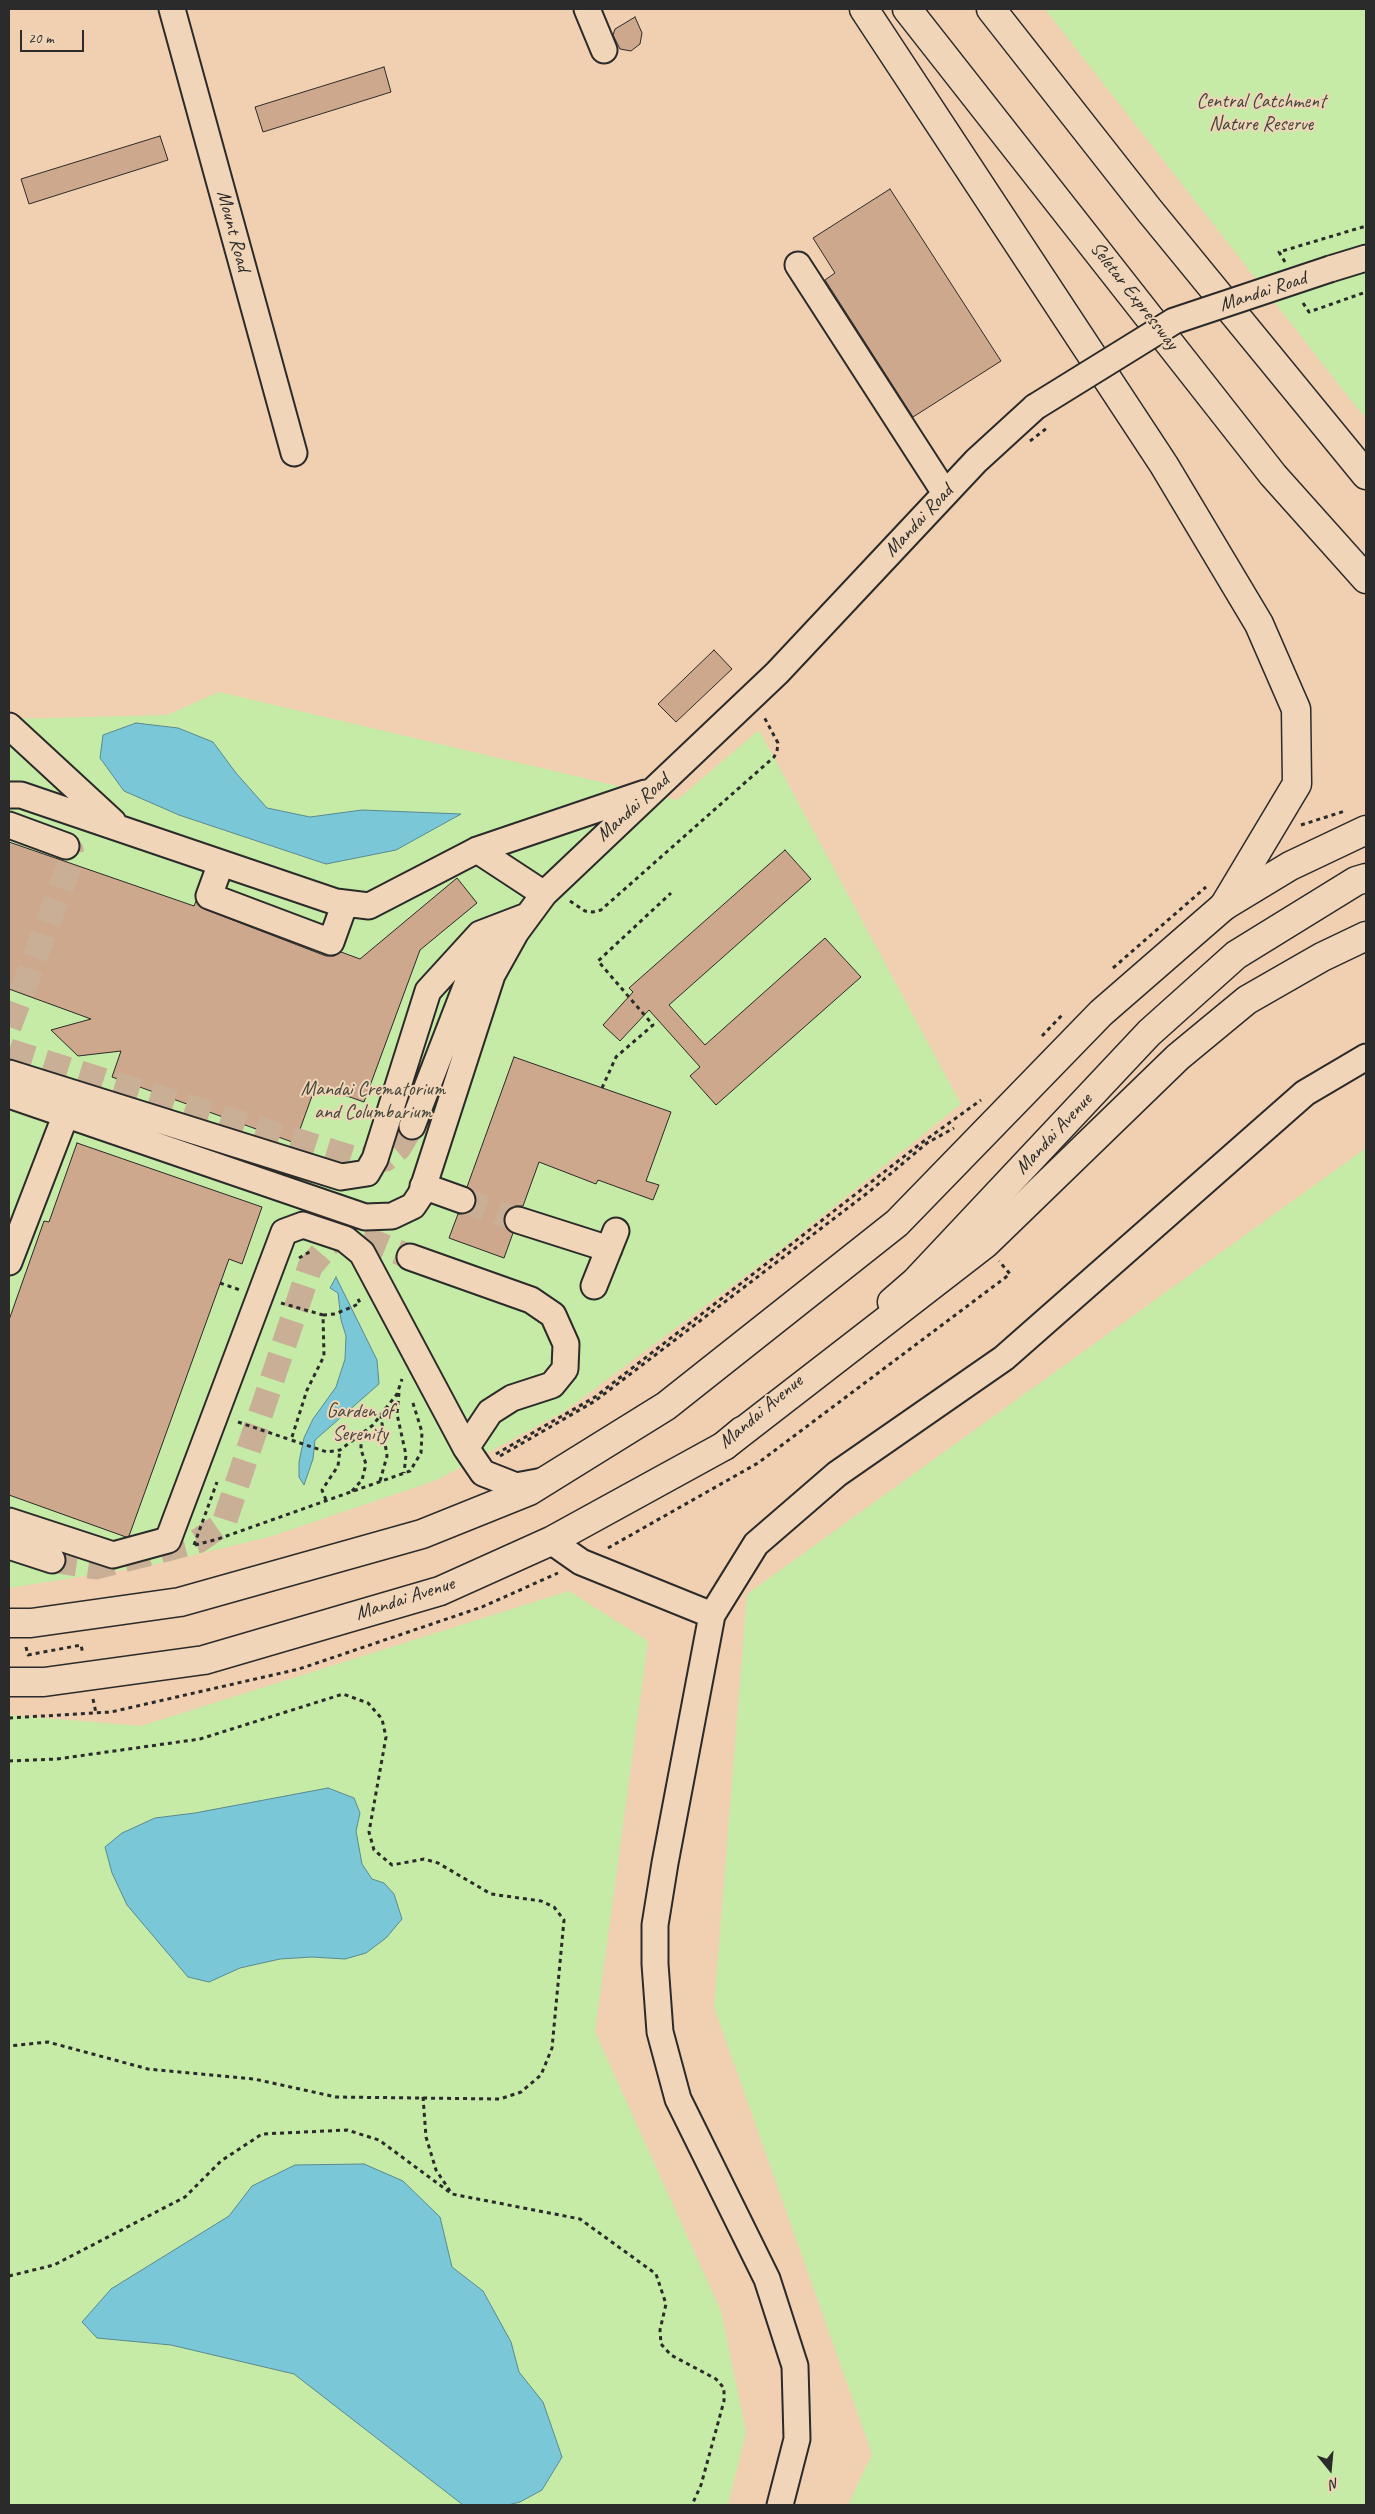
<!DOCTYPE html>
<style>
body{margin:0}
#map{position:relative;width:1375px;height:2514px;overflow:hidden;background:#f1d0b1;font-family:Caveat,sans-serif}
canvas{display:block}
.frame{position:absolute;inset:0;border:10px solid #2b2b2b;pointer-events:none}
.north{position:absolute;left:1305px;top:2444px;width:50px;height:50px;-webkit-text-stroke:4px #f1d5b8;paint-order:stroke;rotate:163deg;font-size:14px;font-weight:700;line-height:20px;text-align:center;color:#2b2b2b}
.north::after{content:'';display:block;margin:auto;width:18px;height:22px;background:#2b2b2b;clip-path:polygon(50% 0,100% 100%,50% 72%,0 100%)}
.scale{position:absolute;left:20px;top:30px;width:64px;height:22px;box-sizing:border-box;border:2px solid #2b2b2b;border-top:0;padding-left:6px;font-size:15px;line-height:18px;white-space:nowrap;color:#2b2b2b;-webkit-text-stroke:4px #f1d5b8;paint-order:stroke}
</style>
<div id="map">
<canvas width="1375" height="2514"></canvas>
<div class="frame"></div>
<div class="north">N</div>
<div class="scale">20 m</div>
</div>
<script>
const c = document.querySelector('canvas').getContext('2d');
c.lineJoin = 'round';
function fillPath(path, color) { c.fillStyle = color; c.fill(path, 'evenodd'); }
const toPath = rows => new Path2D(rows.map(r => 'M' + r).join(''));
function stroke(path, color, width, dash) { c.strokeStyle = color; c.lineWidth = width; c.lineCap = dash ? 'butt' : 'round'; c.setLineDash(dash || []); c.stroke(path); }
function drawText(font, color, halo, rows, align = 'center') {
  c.font = font + ' Caveat,sans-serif'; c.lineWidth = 4; c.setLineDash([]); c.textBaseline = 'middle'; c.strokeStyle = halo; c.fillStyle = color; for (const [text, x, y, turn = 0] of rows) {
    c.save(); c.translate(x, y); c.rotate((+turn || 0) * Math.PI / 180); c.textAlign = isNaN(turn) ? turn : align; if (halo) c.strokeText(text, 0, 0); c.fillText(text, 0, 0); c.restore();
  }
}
fillPath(toPath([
 [1045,9,1366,9,1366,418,1354,404],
 [219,692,677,800,759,730,961,1104,781,1249,565,1411,437,1480,269,1537,149,1566,9,1588,9,719,167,715],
 [1366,1148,1366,2505,848,2505,872,2454,714,2007,747,1594],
 [569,1591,648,1641,595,2032,721,2311,746,2432,728,2505,9,2505,9,1715,141,1726]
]), '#c5eba6');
const water = toPath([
 [136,723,178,728,213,742,236,773,267,808,310,817,362,810,461,814,396,850,326,864,179,815,124,791,100,758,103,735,136,723],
 [336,1277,377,1360,379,1384,315,1440,313,1459,304,1485,299,1477,299,1462,304,1438,313,1419,336,1387,345,1359,346,1336,341,1320,338,1293,330,1288,336,1277],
 [328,1788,354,1798,360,1813,356,1831,362,1864,372,1879,384,1883,394,1894,402,1919,386,1938,366,1953,345,1959,312,1957,280,1959,240,1968,209,1982,188,1977,127,1905,112,1873,105,1847,122,1833,155,1818,195,1813,328,1788],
 [364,2164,403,2181,440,2217,452,2267,483,2291,511,2342,519,2372,543,2402,562,2457,542,2490,520,2502,508,2505,463,2505,294,2374,171,2345,97,2338,82,2322,111,2289,229,2216,252,2186,295,2165,364,2164]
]);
fillPath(water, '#7ac8d7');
stroke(water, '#5a8992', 1);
const building = toPath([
 [635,17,642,33,640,44,631,51,620,49,613,35,615,29,635,17],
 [384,67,391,92,263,132,255,107,384,67],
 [160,136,168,160,29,204,21,179,160,136],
 [890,189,1001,361,913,417,825,280,835,273,813,238,890,189],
 [714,650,732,669,676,722,658,704,714,650],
 [9,842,194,906,196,901,204,909,326,956,334,956,341,952,360,959,457,878,477,903,420,950,364,1102,316,1085,295,1143,112,1077,121,1051,78,1056,51,1030,91,1019,9,989,9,842],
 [785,850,811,879,669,1005,705,1045,825,938,861,977,716,1105,690,1076,700,1067,649,1010,620,1041,603,1025,633,992,629,988,785,850],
 [514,1057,671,1112,646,1181,659,1185,653,1200,598,1180,596,1184,539,1162,523,1206,514,1206,505,1215,504,1224,513,1233,504,1258,449,1238,458,1214,471,1211,476,1204,473,1191,467,1187,514,1057],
 [77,1143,262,1207,242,1264,229,1259,129,1536,126,1537,9,1495,9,1320,44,1221,49,1222,77,1143]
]);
fillPath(building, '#cea88d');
stroke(building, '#2b2b2b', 1);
stroke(toPath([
 [9,1027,72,858,71,850,66,846],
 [9,1051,356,1159,386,1159,399,1148,412,1126],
 [462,1200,518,1220],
 [52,1560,96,1567,198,1541,224,1523,310,1267,331,1242,354,1234,410,1257]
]), '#c9af96', 25, [25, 12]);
const minor = toPath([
 [172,9,294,453],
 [587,9,604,50],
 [798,265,945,493],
 [1330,269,1366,258],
 [9,726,113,822],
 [9,795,21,795,336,902,369,906,477,850,645,793],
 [9,825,66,846],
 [477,850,544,894],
 [221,863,209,896,331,942,345,903],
 [9,1073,341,1177,367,1173,375,1159,428,991,480,934,527,916],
 [9,1095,365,1217,392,1216,413,1206,421,1194,492,975,516,932,544,894,777,673,976,461,1035,407],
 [412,1126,474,966,493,942],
 [423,1186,462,1200],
 [518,1220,609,1249],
 [410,1257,531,1300,553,1315,566,1344,565,1369,552,1385,512,1398,490,1412,466,1448],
 [9,1262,66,1114],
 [594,1286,616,1231],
 [9,1521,113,1555,168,1540,284,1232,303,1225,345,1239,362,1253,466,1448,483,1473,516,1486,543,1481],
 [551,1541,581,1562,712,1615],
 [9,1546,52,1560],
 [780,2505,797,2439,795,2366,767,2279,678,2099,660,2032,655,1964,655,1925,665,1863,712,1615,756,1544,837,1474,1004,1358,1305,1093,1366,1057]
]);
const major = toPath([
 [892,1302,915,1282,1149,1033,1236,955,1356,881,1366,878],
 [9,1623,31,1623,180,1602,422,1534,529,1491,666,1406,897,1223,1101,1013,1224,906,1290,866,1366,830],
 [9,1682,44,1682,204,1660,440,1591,551,1541,724,1446,742,1431]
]);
const highway = toPath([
 [864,9,1164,465,1259,624,1296,709,1297,784,1224,906],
 [907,9,1273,475,1366,579],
 [991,9,1149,210,1366,475],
 [724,1446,985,1244,1178,1057,1247,1000,1322,957,1366,936]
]);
stroke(minor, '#2b2b2b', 29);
stroke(major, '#2b2b2b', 31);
stroke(highway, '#2b2b2b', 31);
stroke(toPath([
 [1285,262,1279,252,1366,226],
 [1303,303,1309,312,1366,292],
 [1301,825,1345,811],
 [570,901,585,911,593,912,601,910,774,757,777,751,778,743,763,715],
 [1113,968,1206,887],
 [1042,1036,1064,1013],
 [602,1088,616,1057,653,1025,598,961,671,893],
 [299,1258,311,1251],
 [220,1283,240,1290],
 [281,1303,323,1315,324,1356,307,1390,291,1440,327,1452,340,1450,373,1425,397,1394,402,1379],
 [323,1315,335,1314,352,1307,360,1303,358,1299],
 [399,1393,397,1414,406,1455,404,1473],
 [496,1454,595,1397,920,1144,981,1100],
 [500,1456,595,1401,870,1191,927,1143,954,1128],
 [380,1481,387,1456,381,1417,383,1414],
 [352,1491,362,1480,366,1464,361,1450,361,1435],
 [326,1500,322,1490,338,1466,340,1450],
 [194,1545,217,1482],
 [195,1545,218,1539,410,1471,421,1453,422,1432,412,1400],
 [608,1548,758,1463,1010,1274,999,1261],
 [26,1647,28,1655,81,1645,83,1654],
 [93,1699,96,1713],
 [9,1718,111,1712,299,1669,482,1607,558,1573],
 [9,1761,57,1759,200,1739,343,1694,368,1703,382,1719,386,1737,369,1832,374,1850,392,1865,424,1859,438,1863,491,1894,541,1901,554,1907,564,1920,552,2048,541,2075,521,2092,500,2099,336,2097,254,2079,148,2069,48,2042,9,2046],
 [423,2097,426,2137,436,2170,450,2191],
 [9,2276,54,2265,185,2197,221,2161,262,2134,347,2130,379,2140,452,2194,580,2219,656,2274,666,2304,660,2330,661,2344,671,2355,716,2379,724,2388,724,2401,701,2485,692,2505]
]), '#2b2b2b', 3, [4, 4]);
stroke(minor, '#f1d5b8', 25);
stroke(major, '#f1d5b8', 28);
stroke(highway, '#f1d5b8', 28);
const minorBridge = toPath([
 [1035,407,1174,321,1330,269]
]);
stroke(minorBridge, '#2b2b2b', 29, []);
stroke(toPath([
 [1030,441,1047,428],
 [238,1422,291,1440]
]), '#2b2b2b', 3, [4, 4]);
stroke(minorBridge, '#f1d5b8', 25);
drawText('20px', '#42483d', '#f1d5b8', [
 ["Central Catchment",1261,102],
 ["Nature Reserve",1261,125],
 ["Mandai Crematorium",373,1090],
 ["and Columbarium",373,1113],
 ["Garden of",360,1412],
 ["Serenity",360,1435]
]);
drawText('20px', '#2b2b2b', '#f1d5b8', [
 ["Mount Road",233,231,75],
 ["Mandai Road",1263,292,-18],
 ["Seletar Expressway",1134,296,52],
 ["Mandai Road",919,521,-47],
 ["Mandai Road",633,808,-42],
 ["Mandai Avenue",1054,1134,-47],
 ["Mandai Avenue",761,1412,-40],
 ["Mandai Avenue",405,1599,-18]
]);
</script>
